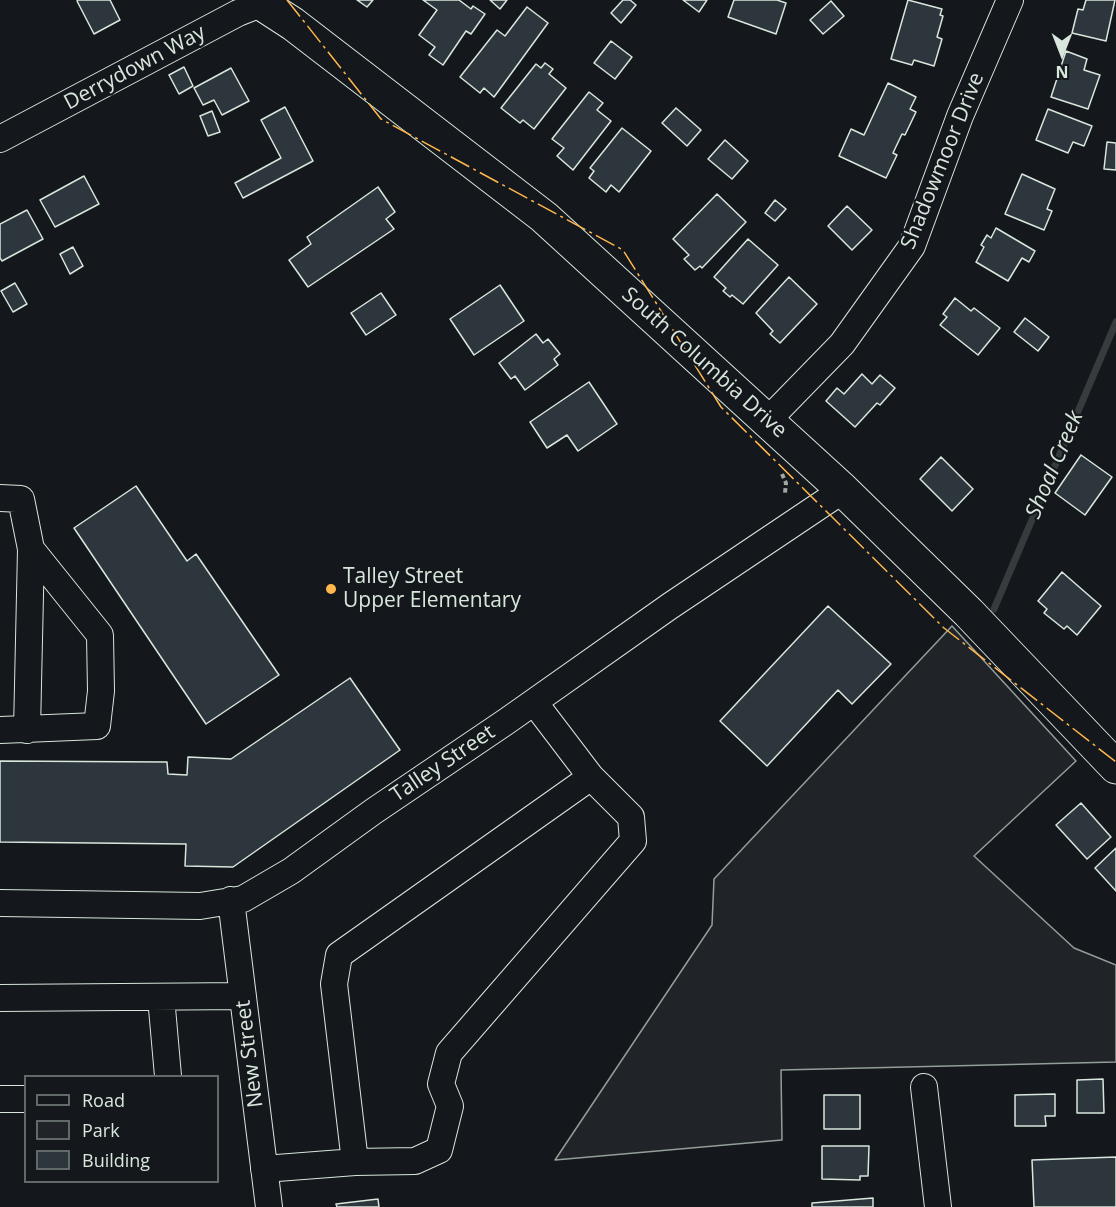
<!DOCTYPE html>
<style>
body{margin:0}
#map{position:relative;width:1116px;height:1207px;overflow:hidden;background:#14181c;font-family:"Open Sans",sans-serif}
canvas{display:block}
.legend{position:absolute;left:24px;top:1075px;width:195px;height:108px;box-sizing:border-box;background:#14181c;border:2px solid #626a69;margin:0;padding:8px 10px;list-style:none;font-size:18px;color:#d8e6dc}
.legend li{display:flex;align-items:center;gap:12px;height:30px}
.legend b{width:30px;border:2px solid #626a69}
.north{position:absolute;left:1032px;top:24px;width:60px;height:60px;-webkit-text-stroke:4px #14181c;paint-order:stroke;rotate:180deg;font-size:16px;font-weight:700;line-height:24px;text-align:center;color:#d8e6dc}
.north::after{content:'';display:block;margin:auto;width:21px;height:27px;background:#d8e6dc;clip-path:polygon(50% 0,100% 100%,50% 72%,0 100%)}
</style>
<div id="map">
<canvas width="1116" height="1207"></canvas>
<ul class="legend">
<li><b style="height:8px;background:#14181c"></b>Road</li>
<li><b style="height:16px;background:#202428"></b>Park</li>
<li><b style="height:16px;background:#2c363c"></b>Building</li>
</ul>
<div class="north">N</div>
</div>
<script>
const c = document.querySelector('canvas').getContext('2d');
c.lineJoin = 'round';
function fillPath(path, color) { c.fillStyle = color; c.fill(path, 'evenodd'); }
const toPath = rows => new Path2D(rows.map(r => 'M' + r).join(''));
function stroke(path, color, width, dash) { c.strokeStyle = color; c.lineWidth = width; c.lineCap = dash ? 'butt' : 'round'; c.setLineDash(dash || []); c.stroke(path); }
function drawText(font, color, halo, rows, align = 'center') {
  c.font = font + ' "Open Sans",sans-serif'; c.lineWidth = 4.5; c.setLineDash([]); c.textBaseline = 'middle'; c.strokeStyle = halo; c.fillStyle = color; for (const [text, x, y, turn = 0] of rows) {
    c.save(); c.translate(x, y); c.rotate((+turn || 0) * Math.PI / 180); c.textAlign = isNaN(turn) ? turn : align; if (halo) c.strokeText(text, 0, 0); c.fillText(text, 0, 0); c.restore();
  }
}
const green = toPath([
 [952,626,1076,761,974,856,1074,948,1116,965,1116,1062,781,1070,782,1140,555,1160,712,925,714,879,952,626]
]);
fillPath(green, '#202428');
stroke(green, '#939e99', 1.5);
stroke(toPath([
 [994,609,1116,322]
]), '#363b3e', 7);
const building = toPath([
 [78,0,110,0,120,20,94,34,77,1,78,0],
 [357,0,373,0,367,7,357,0],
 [423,0,459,0,471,9,473,6,485,14,471,34,466,31,443,65,429,55,435,47,419,35,437,10,423,0],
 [490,0,507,0,500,9,490,0],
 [623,0,630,0,636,5,621,23,611,13,623,0],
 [683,0,707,0,699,12,683,0],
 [734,0,777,0,786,3,776,34,728,17,734,0],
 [908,0,942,9,940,15,943,16,937,37,942,39,934,66,914,60,912,65,891,59,908,0],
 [1086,0,1115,0,1106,41,1072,33,1078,9,1083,10,1086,0],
 [831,1,844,16,823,34,810,20,831,1],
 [527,7,548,23,494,97,484,88,480,93,460,77,497,30,505,36,527,7],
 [611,41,632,57,615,79,594,63,611,41],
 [1066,51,1087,59,1084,70,1100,75,1088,109,1051,97,1066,51],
 [545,63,553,69,549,74,566,88,534,129,523,120,520,123,501,108,536,64,541,68,545,63],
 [184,67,193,86,179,94,169,75,184,67],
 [231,68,249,101,222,115,214,100,203,105,194,88,231,68],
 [888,83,916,97,910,109,916,112,905,135,902,134,893,153,897,155,886,178,839,156,851,129,864,135,888,83],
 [589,92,603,103,597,110,611,121,573,170,557,156,564,148,552,139,589,92],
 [285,107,313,161,243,198,235,183,281,158,261,120,285,107],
 [676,108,701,130,687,146,662,123,676,108],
 [1048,109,1092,126,1084,146,1073,142,1068,153,1036,140,1048,109],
 [212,111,220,132,208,136,200,116,212,111],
 [622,128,651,151,619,192,611,185,606,192,589,178,594,171,590,168,622,128],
 [725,140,748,161,732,179,708,159,725,140],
 [1107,142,1116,143,1116,170,1104,169,1107,142],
 [1022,174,1055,189,1047,209,1052,211,1044,230,1005,214,1022,174],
 [84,176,99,204,55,227,40,200,84,176],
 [378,187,395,212,386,219,394,229,308,287,289,260,311,244,307,237,378,187],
 [717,194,746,222,702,268,700,266,695,270,684,259,689,255,673,239,717,194],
 [775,200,786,209,775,221,765,213,775,200],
 [847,206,872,230,852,250,828,226,847,206],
 [27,210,43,239,2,261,0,258,0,224,27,210],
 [996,228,1035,251,1029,262,1022,258,1008,281,976,262,984,247,981,245,987,235,991,238,996,228],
 [748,239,778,265,743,304,732,295,730,297,723,291,726,288,714,277,748,239],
 [73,247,83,266,70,274,60,254,73,247],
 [789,277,817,304,780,343,770,334,773,331,756,313,789,277],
 [15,283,27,304,13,312,1,291,15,283],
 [500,285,524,321,474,355,450,319,500,285],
 [381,293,396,315,366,335,351,313,381,293],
 [955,298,971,311,974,308,1000,328,978,355,940,325,947,317,943,314,955,298],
 [1025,318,1049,337,1038,351,1014,332,1025,318],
 [536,334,543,343,548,339,560,354,554,359,558,365,525,390,515,376,511,379,499,363,536,334],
 [862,374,872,384,880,375,895,388,880,405,877,403,855,427,826,401,837,388,844,394,862,374],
 [589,382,617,424,578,451,567,435,547,448,530,422,589,382],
 [1081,455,1112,477,1085,515,1055,493,1081,455],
 [941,457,973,489,952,511,920,479,941,457],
 [136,486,187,561,196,554,279,675,206,724,74,528,136,486],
 [1062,572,1101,606,1077,635,1067,626,1064,629,1044,613,1047,609,1038,601,1062,572],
 [828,606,891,664,852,704,838,690,767,766,720,721,828,606],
 [350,678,400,750,233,867,185,866,186,844,0,842,0,761,167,762,168,774,187,775,188,757,231,759,350,678],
 [1081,803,1111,837,1087,859,1056,825,1081,803],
 [1116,848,1116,891,1095,868,1116,848],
 [1103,1079,1104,1113,1077,1113,1077,1080,1103,1079],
 [1055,1094,1055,1116,1045,1116,1046,1126,1015,1126,1015,1095,1055,1094],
 [824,1095,860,1095,860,1129,824,1129,824,1095],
 [822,1146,869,1146,868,1176,860,1176,860,1180,822,1179,822,1146],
 [1116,1157,1116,1207,1034,1207,1032,1160,1116,1157],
 [873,1198,873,1207,812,1207,812,1203,873,1198],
 [378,1199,379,1207,337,1207,336,1204,378,1199]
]);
fillPath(building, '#2c363c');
stroke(building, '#d8e6dc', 1.5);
const minor = toPath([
 [0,139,238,13,271,0],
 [767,421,842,344,912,246,960,116,1010,0],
 [0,498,21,499,31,549,27,730],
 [0,730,97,726,101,691,100,635,31,549],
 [231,900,269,1207],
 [0,903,200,906,243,899,291,871,374,811,507,721,670,606,843,490],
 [161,997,168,1076],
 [0,998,243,996],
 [924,1087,938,1207],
 [0,1099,26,1099],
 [355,1162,334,984,339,955,591,777],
 [264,1169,355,1162,415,1161,439,1150,450,1106,441,1084,449,1053,633,841,631,817,591,777,534,702]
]);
const major = toPath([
 [256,0,293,24,544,217,843,490,969,613,1116,767]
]);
stroke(minor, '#d8e6dc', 28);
stroke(major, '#d8e6dc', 35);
stroke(toPath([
 [782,474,786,483,785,493]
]), '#9da8a2', 4, [4.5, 3]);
stroke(minor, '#14181c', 26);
stroke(major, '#14181c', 33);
stroke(toPath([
 [287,0,381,119,623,250,721,407,944,628,1116,762]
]), '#ffb74d', 1.5, [21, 4.5, 3, 4.5]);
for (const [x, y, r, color] of [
 [331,589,6,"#ffb74d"]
]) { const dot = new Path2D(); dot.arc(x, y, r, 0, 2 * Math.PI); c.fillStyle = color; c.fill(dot); stroke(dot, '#14181c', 2); }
drawText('21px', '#d8e6dc', '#14181c', [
 ["Derrydown Way",135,68,-28],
 ["Shadowmoor Drive",943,161,-68],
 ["South Columbia Drive",704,363,42],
 ["Talley Street",443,764,-34],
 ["New Street",250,1054,-97]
]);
drawText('21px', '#d8e6dc', '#14181c', [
 ["Talley Street",343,577],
 ["Upper Elementary",343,601]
], 'left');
drawText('italic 22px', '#d8e6dc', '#14181c', [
 ["Shoal Creek",1055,465,-67]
]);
</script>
